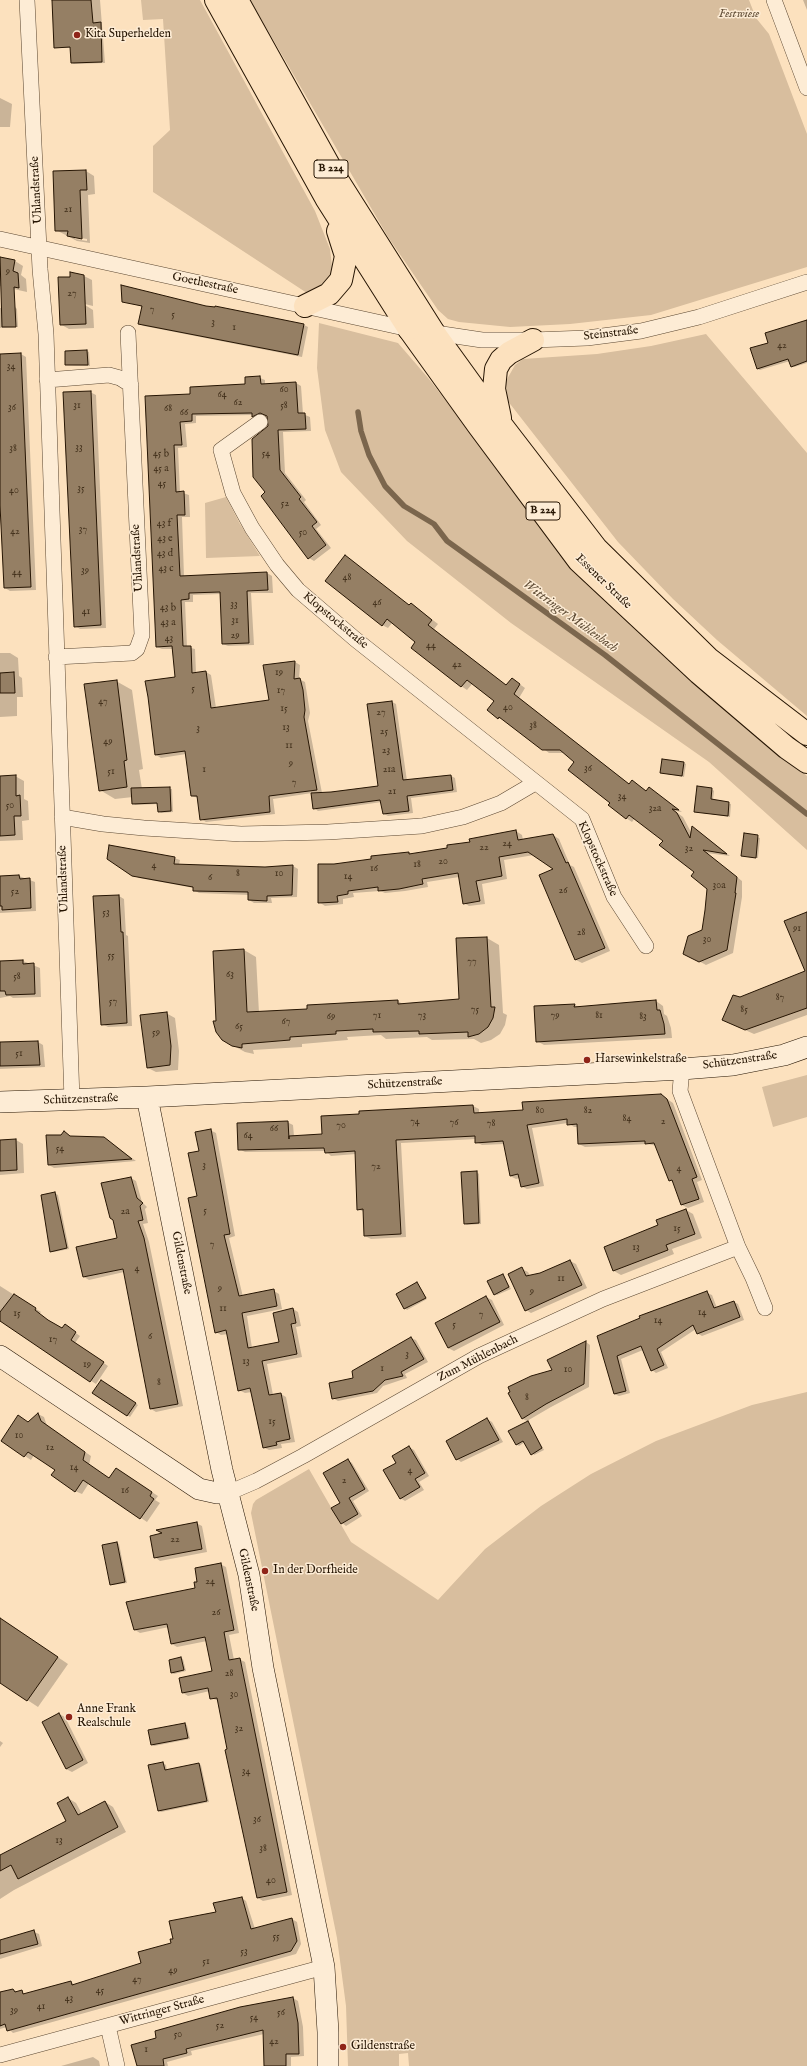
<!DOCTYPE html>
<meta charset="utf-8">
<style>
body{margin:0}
canvas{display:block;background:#fce1be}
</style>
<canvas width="807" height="2066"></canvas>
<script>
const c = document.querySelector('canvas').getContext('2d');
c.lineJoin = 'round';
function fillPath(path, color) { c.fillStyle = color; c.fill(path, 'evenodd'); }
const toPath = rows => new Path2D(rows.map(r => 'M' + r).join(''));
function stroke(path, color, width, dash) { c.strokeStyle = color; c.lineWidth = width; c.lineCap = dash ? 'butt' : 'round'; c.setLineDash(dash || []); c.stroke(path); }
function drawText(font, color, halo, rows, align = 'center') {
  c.font = font + ' "IM FELL English",serif'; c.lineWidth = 3; c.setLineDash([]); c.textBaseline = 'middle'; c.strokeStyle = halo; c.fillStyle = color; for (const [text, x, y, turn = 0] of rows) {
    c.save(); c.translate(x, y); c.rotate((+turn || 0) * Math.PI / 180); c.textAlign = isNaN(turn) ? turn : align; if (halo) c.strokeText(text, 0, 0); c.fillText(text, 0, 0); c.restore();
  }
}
fillPath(toPath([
 [141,0,200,0,315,211,330,249,333,275,310,295,153,192,153,146,170,130,163,19,143,20],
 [250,0,749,0,756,18,769,34,807,134,807,267,651,315,570,324,510,327,459,322,448,319,438,310,388,237],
 [319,323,398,343,429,379,514,489,668,654,807,776,807,850,709,762,511,623,407,541,341,472,325,430,317,368],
 [706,334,807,453,807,716,717,640,673,599,618,542,507,400,506,381,515,365,523,359,597,354,651,346],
 [226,497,240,524,260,556,206,558,205,503],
 [807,1075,807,1117,773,1127,762,1087],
 [807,1392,807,2066,409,2066,408,2053,399,2054,399,2066,348,2066,346,2006,337,1938,251,1513,253,1504,256,1500,309,1469,351,1542,438,1600,485,1549,541,1506,591,1474,656,1441,752,1405]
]), '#d8be9e');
fillPath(toPath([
 [53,0,100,0,105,63,74,64,72,63,71,48,55,48],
 [803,0,807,0,807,10],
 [0,98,12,104,10,127,0,127],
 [86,171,94,176,95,194,88,195,90,243,77,241,56,230,54,172],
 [75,237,87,239,87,241,75,239],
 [0,258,15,261,23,266,21,275,26,279,27,292,0,286],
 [84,276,92,280,93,306,68,300,71,277],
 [123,301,216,307,304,325,308,327,302,357,144,326,139,324,143,307],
 [85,305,93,310,94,328,69,329,60,324],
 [15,307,17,309,18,327,0,328,0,308],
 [807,321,807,363,794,367,790,361,760,370,758,369,770,343],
 [87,351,89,352,90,366,66,365,66,352],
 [21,354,26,357,36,590,10,591,5,588,0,483,0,355],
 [260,378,265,380,265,385,296,383,301,386,303,414,310,417,311,431,283,432,285,473,306,500,304,502,321,525,316,529,331,548,314,561,309,558,267,492,268,417,265,415,257,419,253,415,196,416,196,423,185,424,187,447,178,448,180,492,189,495,190,517,182,517,184,577,267,573,272,576,273,593,251,593,254,645,228,646,223,644,221,594,193,595,193,602,185,602,187,647,195,649,196,673,206,672,211,675,216,708,271,701,295,662,300,665,299,679,305,682,307,694,310,713,308,721,322,793,379,786,392,702,396,704,407,781,451,776,455,778,457,792,411,798,413,813,388,816,384,814,382,802,318,811,314,808,312,793,273,799,275,814,206,822,201,819,198,798,192,796,186,754,161,758,156,755,176,678,174,649,162,649,157,647,146,397,191,395,246,385],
 [90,392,96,395,106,628,80,629,75,626],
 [326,581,410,606,411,604,417,608,438,624,434,629,507,686,518,683,525,688,519,698,629,784,632,781,647,791,649,788,682,812,675,811,683,817,692,834,698,831,730,856,706,853,742,881,742,897,733,953,706,965,684,953,703,931,709,889,695,872,664,841,635,818,632,822,626,818,575,762,565,753,549,753,505,720,498,718,495,701,473,683,467,690,461,686,417,642,392,623,388,628,382,625],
 [0,653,10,653,18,658,19,676,22,678,23,697,17,697,17,716,0,717],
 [116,681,132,690,143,769,139,770,142,789,172,789,173,812,161,813,159,811,158,804,135,805,133,803,133,797,115,799,100,790],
 [684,763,686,764,684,777,661,773],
 [15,776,24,781,24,799,28,801,29,820,22,821,23,840,0,841,0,777],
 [712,789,714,791,713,800,731,804,730,817,697,812],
 [516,831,522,835,523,840,553,835,559,839,570,865,574,867,610,951,582,963,576,960,555,869,534,855,504,860,507,879,482,884,485,904,469,906,464,903,459,877,427,882,428,887,405,891,385,893,380,891,353,893,354,897,343,899,343,904,325,906,319,902,334,865,408,853,412,854,448,849],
 [745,834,760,838,758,858,742,855],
 [174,858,180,860,179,865,265,868,293,866,298,869,297,897,271,898,272,903,254,903,249,900,249,895,199,893,194,890,194,888,139,878,133,875],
 [19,876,35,882,36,911,0,913,0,877],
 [119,896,124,899,126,935,128,936,132,1026,108,1027,102,1024],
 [807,913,807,1015,754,1034,723,1020,740,999,807,972],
 [487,938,499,945,503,1013,507,1015,505,1025,500,1034,491,1040,481,1043,474,1039,432,1040,427,1037,386,1039,381,1035,347,1037,348,1040,302,1044,302,1047,253,1050,254,1054,245,1052,232,1045,217,1022,244,950,256,957,259,1013,309,1010,398,1001,404,1005,460,1000],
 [23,961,40,968,41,997,13,998,10,996,0,998,0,962],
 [656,1001,663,1006,664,1014,667,1016,671,1028,672,1038,544,1045,537,1041,535,1007,575,1005,578,1007],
 [166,1013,175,1018,179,1051,178,1070,156,1072,148,1068],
 [38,1042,43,1045,45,1067,0,1069,0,1043],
 [661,1095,673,1103,702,1180,697,1182,704,1202,688,1208,682,1205,674,1183,670,1180,657,1146,648,1144,585,1147,579,1144,578,1127,574,1127,568,1123,532,1128,544,1186,527,1189,521,1186,520,1178,516,1179,510,1176,504,1144,482,1145,476,1142,476,1139,401,1143,406,1237,371,1239,365,1236,364,1212,358,1209,356,1154,331,1156,326,1151,245,1152,239,1149,287,1122,293,1125,294,1136,323,1135,473,1106,479,1109,479,1113,524,1111],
 [210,1130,216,1133,235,1236,229,1238,243,1297,274,1291,279,1294,282,1309,247,1316,252,1348,280,1342,293,1309,298,1312,301,1326,296,1327,302,1357,267,1364,273,1395,281,1394,286,1397,295,1442,281,1444,282,1448,269,1450,263,1447,252,1392,245,1393,239,1390,228,1334,221,1335,216,1332,198,1197,200,1152],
 [71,1137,104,1138,136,1161,54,1168,49,1165],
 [16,1140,23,1144,24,1173,0,1175,0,1141],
 [477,1172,479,1174,481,1224,467,1225,464,1223],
 [131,1178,136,1181,142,1202,147,1207,145,1209,148,1223,143,1224,149,1242,183,1406,156,1412,151,1409,124,1272,89,1280,84,1277,118,1239],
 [55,1193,58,1195,69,1249,54,1252,51,1251],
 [686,1210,693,1214,702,1238,672,1249,674,1254,621,1275,614,1271,659,1226],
 [570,1261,576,1264,587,1288,531,1313,526,1310,522,1269,528,1272,530,1276,540,1274],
 [503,1275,511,1289,497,1295,495,1294],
 [417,1283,427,1299,407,1310,405,1308],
 [0,1286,41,1312,39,1314,53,1324,62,1329,70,1329,80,1336,75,1343,108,1366,96,1384,0,1321],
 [707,1293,712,1295,717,1308,734,1302,738,1304,744,1320,702,1336,697,1333,696,1329,661,1352,668,1368,656,1373,652,1370,643,1350,621,1359,630,1393,619,1396,614,1394,598,1337],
 [486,1297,492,1300,504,1325,454,1351,448,1348],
 [411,1338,416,1340,428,1362,405,1374,407,1378,383,1386,377,1393,338,1401,333,1398,354,1379],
 [586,1342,590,1345,589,1387,551,1407,527,1421,523,1419,554,1371],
 [101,1381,138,1405,130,1417,94,1392],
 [38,1414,44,1417,47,1426,91,1456,89,1465,110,1479,122,1473,158,1496,155,1500,160,1503,147,1522,89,1483,82,1494,75,1491,56,1469,34,1455,31,1460,2,1441],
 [487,1419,492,1422,503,1442,461,1462,457,1459],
 [528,1422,544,1450,534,1455,525,1442,519,1446,516,1444],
 [409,1447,414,1450,429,1476,419,1482,424,1490,405,1501,400,1498,397,1463],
 [348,1460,352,1463,369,1491,353,1501,362,1516,346,1526,342,1523],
 [196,1523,202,1526,207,1552,160,1561,155,1557],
 [117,1543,119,1544,127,1583,113,1585,111,1584],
 [220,1564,226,1567,239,1633,229,1635,234,1660,239,1659,245,1662,292,1895,263,1901,258,1898,219,1701,211,1698,210,1691,188,1696,183,1693,213,1672,207,1641,177,1647,172,1644,169,1627,140,1633,135,1630,196,1589,199,1582],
 [0,1618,68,1664,38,1707,0,1682],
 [181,1658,183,1659,186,1671,174,1674,172,1673],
 [59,1714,65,1717,88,1763,72,1772,66,1769],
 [185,1724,187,1725,190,1739,154,1746,152,1745],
 [0,1741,3,1743,0,1747],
 [163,1763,166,1765,167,1771,199,1764,201,1765,209,1802,161,1812,159,1811],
 [68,1798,76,1803,82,1814,105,1802,113,1807,126,1832,14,1890,0,1899,0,1857,67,1822],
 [242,1898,246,1901,255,1929,292,1919,297,1922,301,1944,296,1954,13,2033,7,2027,0,2029,0,1993,13,1990,27,1994,71,1982,75,1985,143,1963],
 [34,1932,39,1934,42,1946,0,1959,0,1941],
 [293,1998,298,2001,303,2027,304,2056,291,2057,291,2066,265,2066,264,2034,191,2051,192,2055,167,2062,168,2066,138,2066],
 [93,2057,99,2061,100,2066,61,2066]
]), '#0003');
stroke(toPath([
 [358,412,361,431,369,455,385,486,404,506,434,524,447,541,605,655,807,814]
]), '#7b664d', 5.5);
const building = toPath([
 [52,0,91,0,93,23,101,22,102,62,71,63,70,47,54,48,52,0],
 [86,170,87,190,80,190,82,239,67,236,68,231,55,231,53,171,86,170],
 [0,257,15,260,13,271,18,273,19,288,14,287,16,327,2,327,0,257],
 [70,272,84,275,86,324,60,325,58,277,70,277,70,272],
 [121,285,206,306,215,307,215,306,304,324,298,355,138,324,142,306,122,302,121,285],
 [807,320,807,361,791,367,788,359,757,369,750,348,768,343,765,333,807,320],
 [87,350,88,365,65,365,65,351,87,350],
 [21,353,31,587,4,588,0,505,0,354,21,353],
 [260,376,261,384,296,382,298,413,305,413,306,429,278,430,280,470,301,497,299,499,317,522,312,526,326,545,308,559,261,496,265,492,253,477,252,439,268,426,267,416,260,413,252,417,252,413,192,414,192,421,180,422,182,445,174,445,176,492,184,491,185,515,177,515,180,576,267,572,268,590,247,591,249,643,222,644,220,592,189,593,189,599,181,600,183,646,191,646,192,673,206,671,211,708,269,700,263,665,295,661,294,679,300,678,303,690,305,710,304,717,317,790,269,796,270,812,200,820,197,796,191,796,185,751,155,755,148,697,145,681,175,677,172,646,156,647,145,396,190,394,190,387,245,384,245,377,260,376],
 [91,391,101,625,74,627,63,392,91,391],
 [345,555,409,605,411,603,432,620,428,625,506,685,512,678,520,684,514,694,629,784,632,780,646,791,649,787,679,810,672,809,677,813,690,838,692,826,727,854,703,850,737,877,735,893,736,893,727,950,699,962,683,954,688,936,702,930,705,910,707,889,691,876,694,872,659,845,663,841,629,815,626,819,608,805,610,803,568,770,574,762,560,750,542,750,499,717,498,719,487,710,494,701,467,680,461,687,411,648,415,642,387,619,382,626,325,581,345,555],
 [14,672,15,693,0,693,0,673,14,672],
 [117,680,127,760,124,761,127,787,99,791,84,684,117,680],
 [392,701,403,780,451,775,453,790,407,796,409,811,383,814,380,800,313,809,311,793,331,792,378,786,367,704,392,701],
 [662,759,684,762,682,776,660,773,662,759],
 [16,775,16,796,20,795,21,816,14,816,15,835,0,836,0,776,16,775],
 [697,786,712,788,711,799,729,802,728,816,694,812,697,786],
 [170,787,171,811,158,812,157,803,132,804,131,788,170,787],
 [516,830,518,840,553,834,566,863,568,862,605,948,575,960,539,875,553,869,528,852,499,857,502,876,476,881,480,901,463,904,458,873,422,879,423,884,399,889,378,891,378,887,348,891,348,894,337,896,338,902,318,903,318,864,334,864,371,859,371,856,409,852,409,854,447,848,447,845,470,842,469,839,516,830],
 [744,833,758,835,756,858,741,856,744,833],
 [109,845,175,857,174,864,265,867,293,865,292,895,267,896,267,901,248,900,248,892,193,891,193,887,132,876,107,859,109,845],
 [19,875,20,879,30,878,31,908,2,910,2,906,0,906,0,876,19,875],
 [119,895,121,932,123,932,127,1023,101,1025,93,896,119,895],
 [807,912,807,1008,745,1030,722,1020,733,995,740,997,805,971,784,921,807,912],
 [487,937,491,1007,495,1007,493,1018,488,1027,479,1034,468,1037,468,1032,419,1034,419,1031,373,1032,373,1029,336,1031,336,1034,290,1037,290,1040,242,1044,242,1048,232,1046,222,1040,216,1032,213,1021,216,1021,213,951,244,949,247,1012,307,1009,307,1005,398,1000,398,1004,459,999,456,938,487,937],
 [23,960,23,964,34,963,35,994,6,995,5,991,0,991,0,961,23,960],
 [656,1000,657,1010,660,1010,664,1024,665,1034,536,1042,534,1006,575,1004,574,1007,656,1000],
 [167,1012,171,1046,170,1065,147,1068,140,1015,167,1012],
 [38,1041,40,1065,0,1066,0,1042,38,1041],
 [661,1094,667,1099,697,1177,692,1179,699,1199,681,1205,672,1180,669,1181,654,1143,645,1144,645,1141,578,1144,577,1124,567,1125,567,1119,527,1125,539,1183,521,1187,518,1174,510,1176,503,1141,475,1143,475,1136,396,1140,401,1234,364,1236,363,1209,357,1210,355,1151,325,1153,324,1148,238,1150,237,1123,288,1121,289,1139,289,1136,322,1134,321,1116,359,1114,359,1111,473,1105,474,1113,523,1110,522,1102,661,1094],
 [211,1129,230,1234,224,1235,239,1296,274,1289,277,1306,242,1313,248,1348,279,1342,273,1313,293,1308,296,1323,291,1324,297,1354,262,1361,269,1395,281,1393,290,1439,276,1442,277,1445,263,1448,250,1388,238,1391,226,1330,215,1333,188,1198,197,1196,188,1153,199,1151,195,1132,211,1129],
 [64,1131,70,1136,104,1137,132,1159,48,1165,46,1135,61,1135,64,1131],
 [16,1139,17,1170,0,1171,0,1140,16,1139],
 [477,1171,479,1223,464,1224,461,1172,477,1171],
 [131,1177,137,1198,143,1203,140,1206,143,1220,138,1221,144,1238,178,1404,150,1409,123,1269,83,1277,76,1247,117,1238,113,1220,110,1218,101,1183,131,1177],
 [55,1192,67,1248,50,1252,41,1195,55,1192],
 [686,1209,695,1234,666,1245,668,1250,613,1271,604,1247,658,1225,656,1220,686,1209],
 [570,1260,582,1285,525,1311,508,1274,522,1267,526,1276,540,1273,570,1260],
 [503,1274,509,1287,494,1295,487,1281,503,1274],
 [417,1282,426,1298,404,1309,396,1294,417,1282],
 [707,1291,714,1308,734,1301,740,1317,697,1334,693,1325,657,1349,664,1365,651,1371,641,1346,617,1356,626,1391,614,1394,597,1336,640,1318,639,1316,707,1291],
 [14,1294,36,1308,35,1310,48,1320,62,1328,65,1324,76,1332,71,1340,104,1362,90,1382,0,1321,0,1312,14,1294],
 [486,1296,500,1322,448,1348,435,1323,486,1296],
 [411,1337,424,1359,401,1372,403,1376,385,1380,373,1391,332,1399,329,1383,353,1378,352,1371,411,1337],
 [586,1341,584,1384,546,1404,522,1419,508,1393,510,1392,508,1387,531,1376,552,1370,547,1360,586,1341],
 [101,1380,136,1403,127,1416,92,1393,101,1380],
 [38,1413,41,1421,85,1452,83,1460,109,1478,116,1468,152,1492,150,1496,154,1499,140,1519,83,1480,75,1492,51,1475,55,1470,28,1452,24,1457,1,1441,18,1415,28,1422,38,1413],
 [487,1418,499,1440,456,1460,446,1441,487,1418],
 [528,1421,542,1448,531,1455,523,1441,516,1445,508,1431,528,1421],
 [409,1446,425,1473,415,1479,420,1487,400,1499,383,1470,396,1463,392,1456,409,1446],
 [348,1459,365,1489,349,1498,358,1514,341,1524,331,1508,340,1503,323,1473,348,1459],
 [197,1522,202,1549,154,1558,150,1536,162,1533,156,1530,197,1522],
 [117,1542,125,1582,110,1585,102,1545,117,1542],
 [221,1563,234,1630,224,1632,229,1660,240,1658,287,1892,257,1898,225,1750,227,1749,217,1698,210,1699,208,1688,182,1693,179,1678,212,1671,205,1637,171,1644,167,1624,134,1630,126,1602,195,1588,194,1582,197,1582,195,1568,221,1563],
 [0,1618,58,1657,27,1701,0,1683,0,1618],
 [181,1657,184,1670,171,1673,169,1660,181,1657],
 [59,1713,83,1760,66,1769,42,1722,59,1713],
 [185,1723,188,1738,151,1745,148,1730,185,1723],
 [163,1762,165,1770,199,1763,207,1801,158,1811,148,1765,163,1762],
 [68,1797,78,1815,105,1801,118,1827,18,1879,11,1865,0,1871,0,1855,66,1821,57,1803,68,1797],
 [242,1897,251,1929,292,1918,297,1941,291,1951,7,2031,5,2024,0,2026,0,1992,13,1989,15,1992,22,1990,23,1994,71,1981,72,1985,141,1963,138,1952,171,1943,170,1939,173,1939,169,1921,216,1912,213,1903,242,1897],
 [34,1930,38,1944,0,1954,0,1940,34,1930],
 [293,1997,298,2023,299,2054,286,2054,286,2066,264,2066,263,2030,186,2049,187,2053,163,2059,164,2066,137,2066,131,2045,156,2038,155,2031,240,2007,293,1997]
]);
fillPath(building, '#957f64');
stroke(building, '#261503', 1);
const street = toPath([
 [27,0,40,269,46,334,72,1100],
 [774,0,807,88],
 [0,239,409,329,482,340,533,340,587,338,641,331,699,317,807,282],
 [47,380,109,375,120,378,131,385],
 [260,422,221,450,233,493,252,528,277,565,298,590,355,639,582,819,614,897,646,946],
 [56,657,132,653,137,649,142,635,128,333],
 [62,817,103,824,144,828,241,834,328,832,422,826,463,817,501,803,535,783],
 [682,1069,680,1091,738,1247,753,1278,765,1308],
 [228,1493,256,1481,303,1456,479,1356,603,1299,738,1247],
 [108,2026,117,2066],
 [0,2055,324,1967]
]);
const secondary = toPath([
 [147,1097,222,1470,249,1575,263,1668,324,1967,328,2032,328,2066],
 [0,1102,147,1097,682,1069,733,1065,784,1055,807,1047],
 [0,1356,199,1489,217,1493,228,1493]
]);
const primary = toPath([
 [409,329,478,425,579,561,699,673,787,748,807,762],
 [434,333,486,405,596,548,709,659,807,734],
 [500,418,494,389,496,369,501,360,509,353,533,340]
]);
const highway = toPath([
 [216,0,326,198,409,329],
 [237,0,336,178,434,333],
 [305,306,329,294,341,280,346,256,338,231]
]);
stroke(street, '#5c4832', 16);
stroke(secondary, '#261503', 22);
stroke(primary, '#261503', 24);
stroke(highway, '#261503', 24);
stroke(street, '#fdecd5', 15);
stroke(secondary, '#fdecd5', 21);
stroke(primary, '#fce1be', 22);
stroke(highway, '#fce1be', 22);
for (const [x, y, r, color] of [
 [77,35,4,"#8f2418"],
 [587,1060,4,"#8f2418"],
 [265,1571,4,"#8f2418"],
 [69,1717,4,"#8f2418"],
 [343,2047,4,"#8f2418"]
]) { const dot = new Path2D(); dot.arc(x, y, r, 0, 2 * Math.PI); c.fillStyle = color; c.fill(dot); stroke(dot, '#fdecd5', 1.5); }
drawText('10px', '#42301b', null, [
 ["21",68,210],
 ["9",8,272],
 ["27",72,294],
 ["7",152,310],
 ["5",173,315],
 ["3",213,323],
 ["1",234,328],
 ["42",782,346],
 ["34",11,367],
 ["60",284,390],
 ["64",222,395],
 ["62",238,403],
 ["31",77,406],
 ["58",284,406],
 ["36",12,408],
 ["68",168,409],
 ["66",184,413],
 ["33",79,448],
 ["38",13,449],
 ["45 b",161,454],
 ["54",266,454],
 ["45 a",161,469],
 ["45",162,484],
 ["35",81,489],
 ["40",14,491],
 ["52",285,504],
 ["43 f",164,524],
 ["37",83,530],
 ["42",15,532],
 ["50",303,533],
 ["43 e",165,539],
 ["43 d",165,554],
 ["43 c",166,569],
 ["39",85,571],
 ["44",17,573],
 ["48",347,578],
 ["46",377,603],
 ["33",234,605],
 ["43 b",168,608],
 ["41",86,612],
 ["31",235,621],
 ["43 a",168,623],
 ["29",235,636],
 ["43",169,639],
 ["44",431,646],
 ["42",457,665],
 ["19",279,673],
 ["5",193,689],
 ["17",281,691],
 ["47",103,702],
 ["40",508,708],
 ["15",284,709],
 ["27",381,713],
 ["38",533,726],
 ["13",286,728],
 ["3",198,729],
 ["25",384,732],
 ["49",108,742],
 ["11",289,746],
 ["23",386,751],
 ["9",291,764],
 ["36",588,769],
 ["1",204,770],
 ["21a",389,770],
 ["51",111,772],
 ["7",294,783],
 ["21",392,792],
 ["34",622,797],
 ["50",10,806],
 ["32a",655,809],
 ["24",507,844],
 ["22",484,848],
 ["32",689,849],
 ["20",443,862],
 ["18",417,865],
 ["4",154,866],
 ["16",374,869],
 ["8",238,874],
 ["10",279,874],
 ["14",348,877],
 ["6",210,878],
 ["30a",719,886],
 ["26",563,891],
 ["52",15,892],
 ["53",106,913],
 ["91",797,929],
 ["28",581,933],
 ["30",707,940],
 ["55",111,956],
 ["77",472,962],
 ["63",230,975],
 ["58",17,977],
 ["87",780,998],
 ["57",113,1002],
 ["75",475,1010],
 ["85",744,1010],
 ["71",377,1016],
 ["73",422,1016],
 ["79",555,1016],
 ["81",599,1016],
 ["69",331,1017],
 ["83",643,1017],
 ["67",286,1022],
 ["65",239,1027],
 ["59",156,1033],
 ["51",19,1054],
 ["80",540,1111],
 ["82",588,1111],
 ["84",627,1119],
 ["74",415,1122],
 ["2",663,1122],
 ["76",454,1123],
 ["78",491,1124],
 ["70",341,1126],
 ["66",274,1129],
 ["64",248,1136],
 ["54",60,1149],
 ["3",204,1166],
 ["72",376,1167],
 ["4",679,1169],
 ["5",205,1211],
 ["2a",125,1212],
 ["15",677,1229],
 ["7",212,1245],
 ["13",636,1248],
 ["4",137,1269],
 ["11",561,1279],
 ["9",220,1289],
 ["9",532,1292],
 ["11",223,1309],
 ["14",702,1313],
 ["15",17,1314],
 ["7",481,1315],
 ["14",658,1321],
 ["5",454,1325],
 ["6",150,1337],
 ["17",53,1340],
 ["3",407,1355],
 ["13",246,1362],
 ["19",87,1365],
 ["1",382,1369],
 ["10",568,1370],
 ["8",159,1383],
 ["8",527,1398],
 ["15",272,1422],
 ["10",19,1436],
 ["12",50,1448],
 ["14",74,1468],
 ["4",410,1471],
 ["2",344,1481],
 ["16",125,1491],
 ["22",175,1540],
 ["24",210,1582],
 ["26",216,1613],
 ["28",229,1674],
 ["30",234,1695],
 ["32",239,1729],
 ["34",246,1772],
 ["36",257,1820],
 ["13",59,1841],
 ["38",263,1849],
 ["40",271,1881],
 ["55",276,1937],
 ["53",244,1952],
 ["51",206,1962],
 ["49",173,1971],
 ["47",137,1980],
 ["45",100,1991],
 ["43",69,1999],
 ["41",41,2007],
 ["39",14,2011],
 ["56",281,2013],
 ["54",254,2018],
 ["52",220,2026],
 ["50",178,2035],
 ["42",274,2042],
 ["1",146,2050]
]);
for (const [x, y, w] of [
 [331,169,34],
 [543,511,34]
]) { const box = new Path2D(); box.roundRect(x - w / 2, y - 9, w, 18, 3); c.fillStyle = '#fdecd5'; c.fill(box); stroke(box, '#261503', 1); }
drawText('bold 11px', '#261503', null, [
 ["B 224",331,169],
 ["B 224",543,511]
]);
drawText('italic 12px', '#645039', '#fdecd5', [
 ["Festwiese",739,15]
]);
drawText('12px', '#261503', '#fdecd5', [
 ["Kita Superhelden",85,35],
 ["Harsewinkelstraße",595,1060],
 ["In der Dorfheide",273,1571],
 ["Anne Frank",77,1710],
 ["Realschule",77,1724],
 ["Gildenstraße",351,2047]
], 'left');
drawText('12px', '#261503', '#fdecd5', [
 ["Uhlandstraße",37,190,-93],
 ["Goethestraße",205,284,12],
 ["Steinstraße",611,334,-7],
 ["Uhlandstraße",138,558,-93],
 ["Essener Straße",603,582,44],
 ["Klopstockstraße",335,621,40],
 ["Klopstockstraße",597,859,66],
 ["Uhlandstraße",64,879,-92],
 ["Schützenstraße",740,1061,-8],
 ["Schützenstraße",405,1084,-3],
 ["Schützenstraße",81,1100,-2],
 ["Gildenstraße",181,1263,79],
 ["Zum Mühlenbach",478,1359,-27],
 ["Gildenstraße",248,1580,78],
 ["Wittringer Straße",162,2011,-15]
]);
drawText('italic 13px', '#5e4b34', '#fdecd5', [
 ["Wittringer Mühlenbach",570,617,36]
]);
</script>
